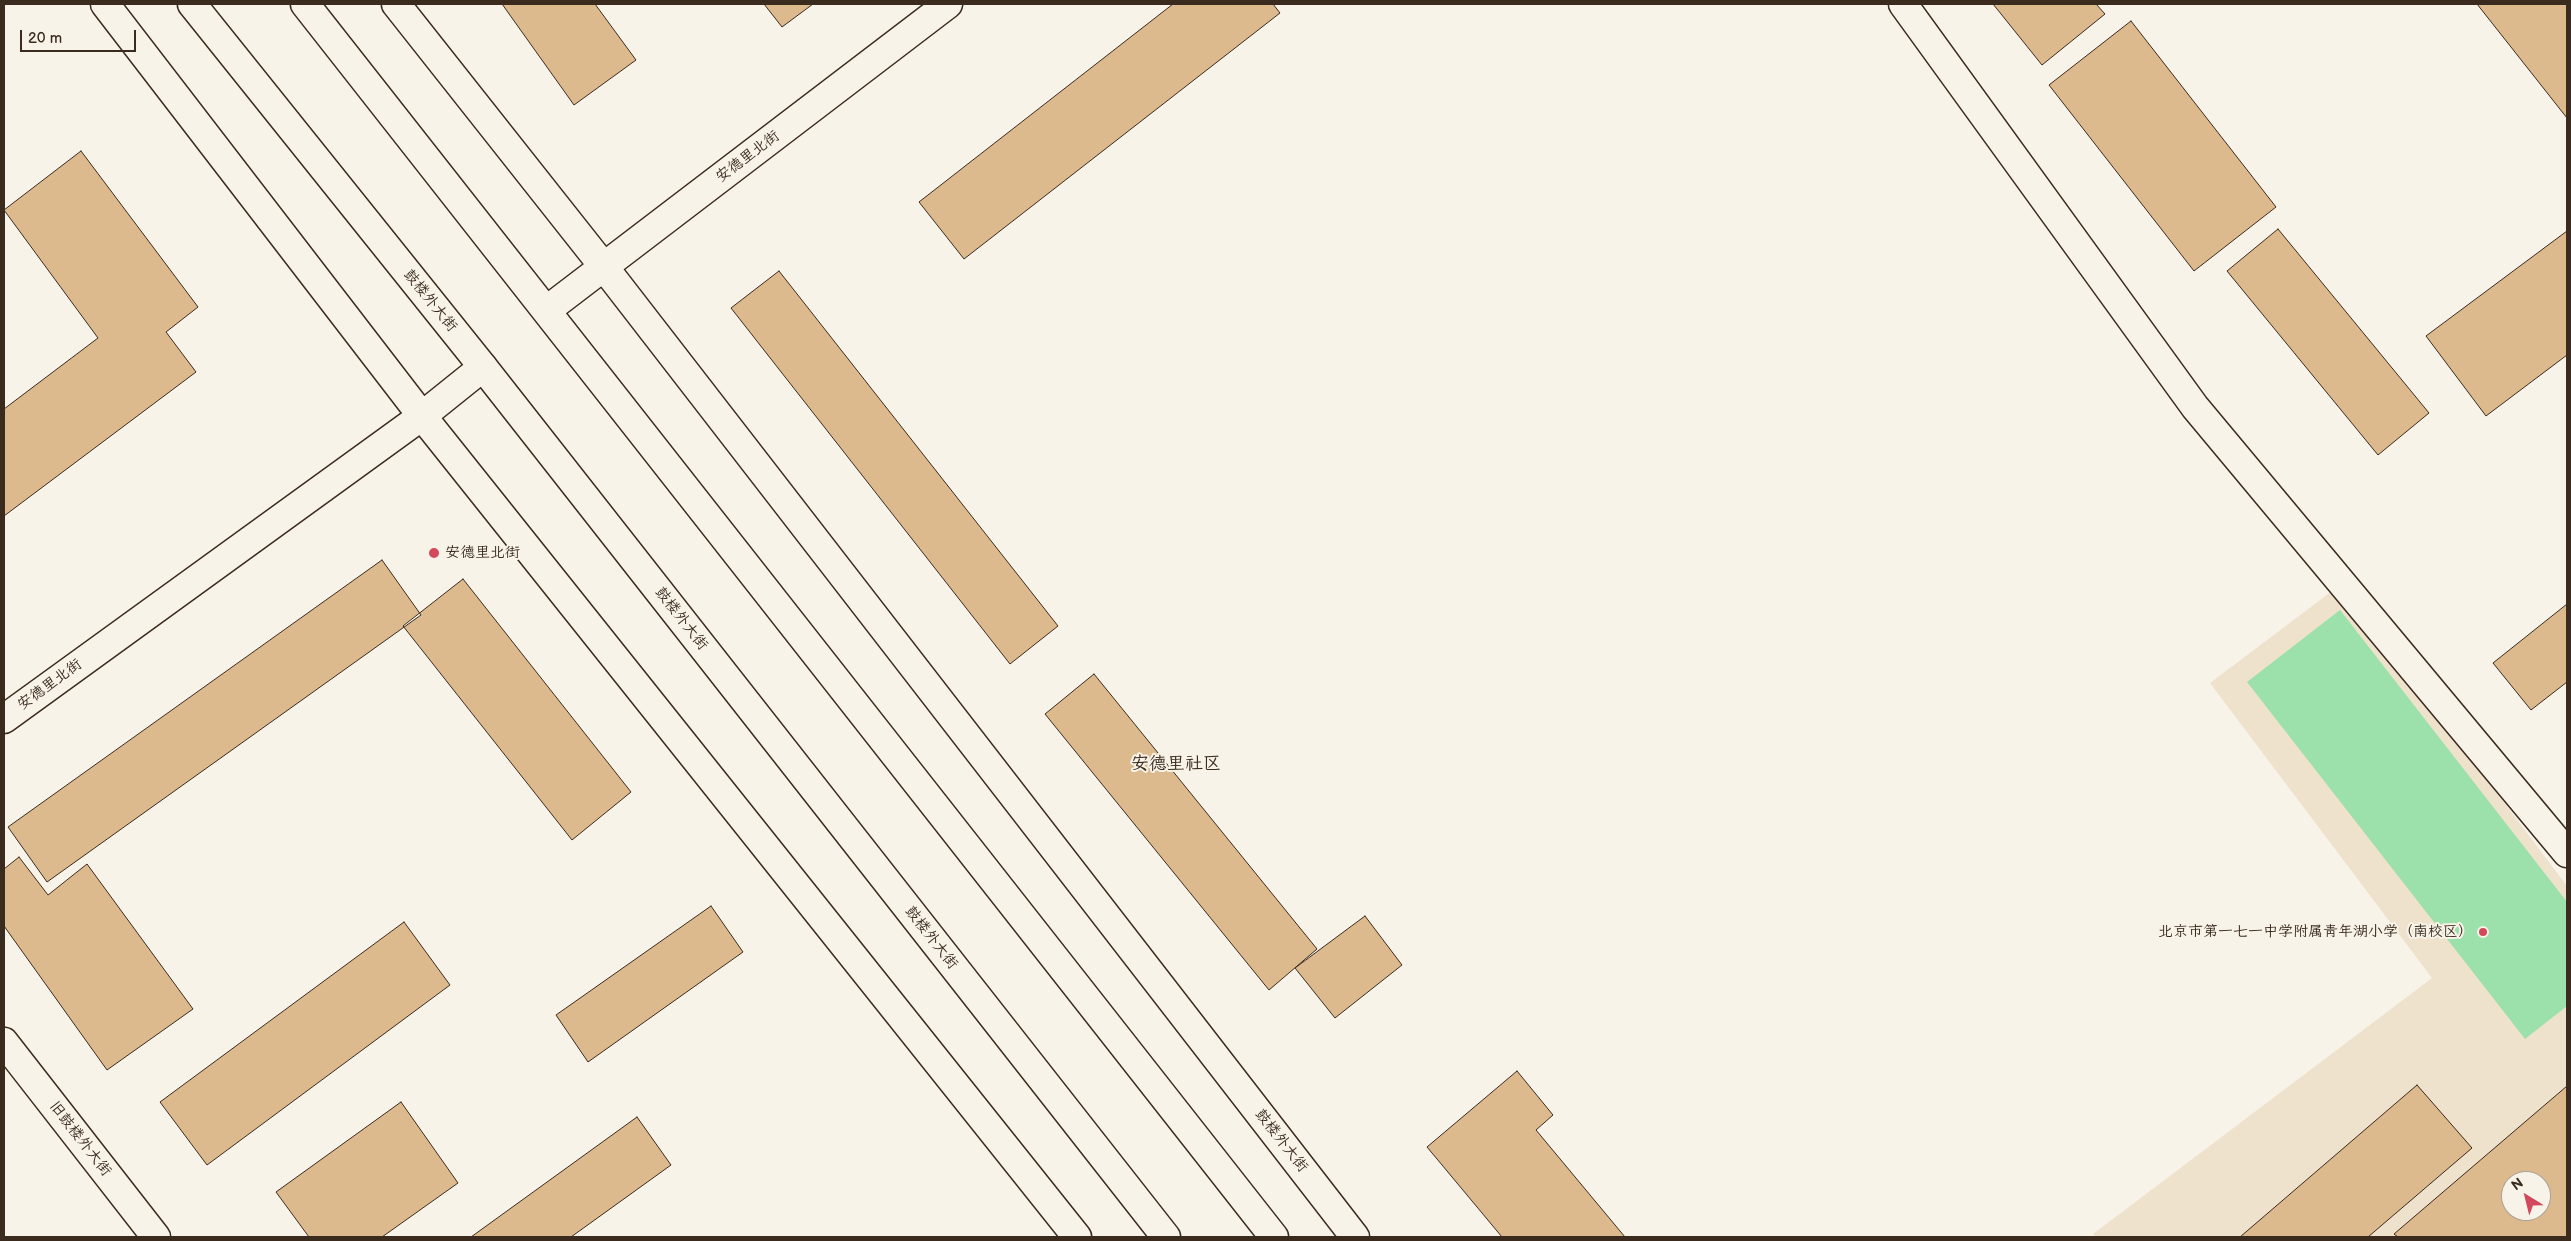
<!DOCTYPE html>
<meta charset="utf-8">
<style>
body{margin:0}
#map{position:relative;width:2571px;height:1241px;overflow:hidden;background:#f7f3e8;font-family:"Balsamiq Sans",sans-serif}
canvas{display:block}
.frame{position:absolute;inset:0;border:5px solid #3b2a1e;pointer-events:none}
.north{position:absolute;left:2501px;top:1171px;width:50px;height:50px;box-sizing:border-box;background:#f7f3e8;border:1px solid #aca397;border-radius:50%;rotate:324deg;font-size:14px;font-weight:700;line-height:20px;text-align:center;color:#3b2a1e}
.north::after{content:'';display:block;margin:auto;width:18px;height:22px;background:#d1495b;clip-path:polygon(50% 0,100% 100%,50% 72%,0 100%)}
.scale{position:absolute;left:20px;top:30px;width:116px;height:22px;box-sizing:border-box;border:2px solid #3b2a1e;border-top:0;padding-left:6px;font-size:15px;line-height:18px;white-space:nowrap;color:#3b2a1e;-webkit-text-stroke:4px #f7f3e8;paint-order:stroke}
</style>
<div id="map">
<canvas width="2571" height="1241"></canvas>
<div class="frame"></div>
<div class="north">N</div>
<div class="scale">20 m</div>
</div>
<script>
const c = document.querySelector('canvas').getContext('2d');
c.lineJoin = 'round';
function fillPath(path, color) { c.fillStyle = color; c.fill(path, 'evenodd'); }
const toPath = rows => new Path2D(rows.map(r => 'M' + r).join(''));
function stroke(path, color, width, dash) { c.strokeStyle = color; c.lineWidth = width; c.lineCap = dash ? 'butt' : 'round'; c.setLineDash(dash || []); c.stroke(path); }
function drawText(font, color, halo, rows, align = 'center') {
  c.font = font + ' "Balsamiq Sans","LXGW WenKai TC",sans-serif'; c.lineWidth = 4; c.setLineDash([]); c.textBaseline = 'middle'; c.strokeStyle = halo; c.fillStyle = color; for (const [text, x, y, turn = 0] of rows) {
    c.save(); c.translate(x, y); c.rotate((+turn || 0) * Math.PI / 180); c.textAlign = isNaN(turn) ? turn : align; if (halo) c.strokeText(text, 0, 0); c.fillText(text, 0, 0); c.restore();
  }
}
fillPath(toPath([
 [2340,585,2567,886,2567,1237,2096,1237,2093,1234,2432,978,2210,683],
 [2511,1181,2541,1181,2541,1211,2511,1211]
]), '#efe2cd');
fillPath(toPath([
 [2340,610,2567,902,2567,1006,2525,1039,2247,682]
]), '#9ce0ab');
const building = toPath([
 [502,4,595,4,636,60,574,105,502,4],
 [764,4,813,4,782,27,764,4],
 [1173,4,1273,4,1280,13,964,259,919,202,1173,4],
 [1993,4,2096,4,2105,14,2042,65,1993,4],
 [2477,4,2567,4,2567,118,2477,4],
 [2131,21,2276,207,2194,271,2049,85,2131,21],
 [81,151,198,307,166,332,196,372,4,516,4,409,98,338,4,210,81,151],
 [2278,229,2429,413,2378,455,2227,271,2278,229],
 [2567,231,2567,355,2486,416,2426,336,2567,231],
 [779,271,1058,626,1010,664,731,308,779,271],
 [382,560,421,615,47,882,8,827,382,560],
 [463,579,631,792,572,840,403,626,463,579],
 [2567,604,2567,682,2531,710,2493,663,2567,604],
 [1094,674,1317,949,1269,990,1045,714,1094,674],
 [19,857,48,895,87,864,193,1009,107,1070,4,926,4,869,19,857],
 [711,906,743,952,588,1062,556,1015,711,906],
 [1365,916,1402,965,1335,1018,1295,968,1365,916],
 [404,922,450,985,207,1165,160,1102,404,922],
 [1517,1071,1553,1115,1536,1130,1625,1237,1502,1237,1427,1147,1517,1071],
 [2417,1085,2472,1148,2368,1237,2240,1237,2417,1085],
 [2567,1086,2567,1237,2398,1237,2394,1234,2567,1086],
 [2511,1181,2541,1181,2541,1211,2511,1211,2511,1181],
 [401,1102,458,1183,382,1237,309,1237,276,1192,401,1102],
 [637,1117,671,1165,571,1237,471,1237,637,1117]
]);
fillPath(building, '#ddb98e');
stroke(building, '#3b2a1e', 1);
const street = toPath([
 [1903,4,2195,407,2567,853],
 [547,310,948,4],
 [4,719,422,416,483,367]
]);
const secondary = toPath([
 [105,4,422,416,1077,1237],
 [192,4,483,367,1166,1237],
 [305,4,1274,1237],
 [396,4,604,267,1355,1237],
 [4,1042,156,1237]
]);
stroke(street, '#3b2a1e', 31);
stroke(secondary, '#3b2a1e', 31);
stroke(street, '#f7f3e8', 28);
stroke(secondary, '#f7f3e8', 28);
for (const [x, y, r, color] of [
 [434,553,6,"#d1495b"],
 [2483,932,5,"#d1495b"]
]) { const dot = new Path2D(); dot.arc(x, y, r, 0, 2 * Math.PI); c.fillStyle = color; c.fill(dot); stroke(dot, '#f7f3e8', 2); }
drawText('15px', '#3b2a1e', '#f7f3e8', [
 ["安德里北街",748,157,-37],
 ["鼓楼外大街",430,301,51],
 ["鼓楼外大街",681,619,52],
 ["安德里北街",50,685,-36],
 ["鼓楼外大街",931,938,52],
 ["旧鼓楼外大街",80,1139,52],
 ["鼓楼外大街",1281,1141,52]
]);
drawText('15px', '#3b2a1e', '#f7f3e8', [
 ["安德里北街",445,553],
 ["北京市第一七一中学附属青年湖小学（南校区）",2473,932,"right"]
], 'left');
drawText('18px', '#3b2a1e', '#f7f3e8', [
 ["安德里社区",1176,764]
]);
</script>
